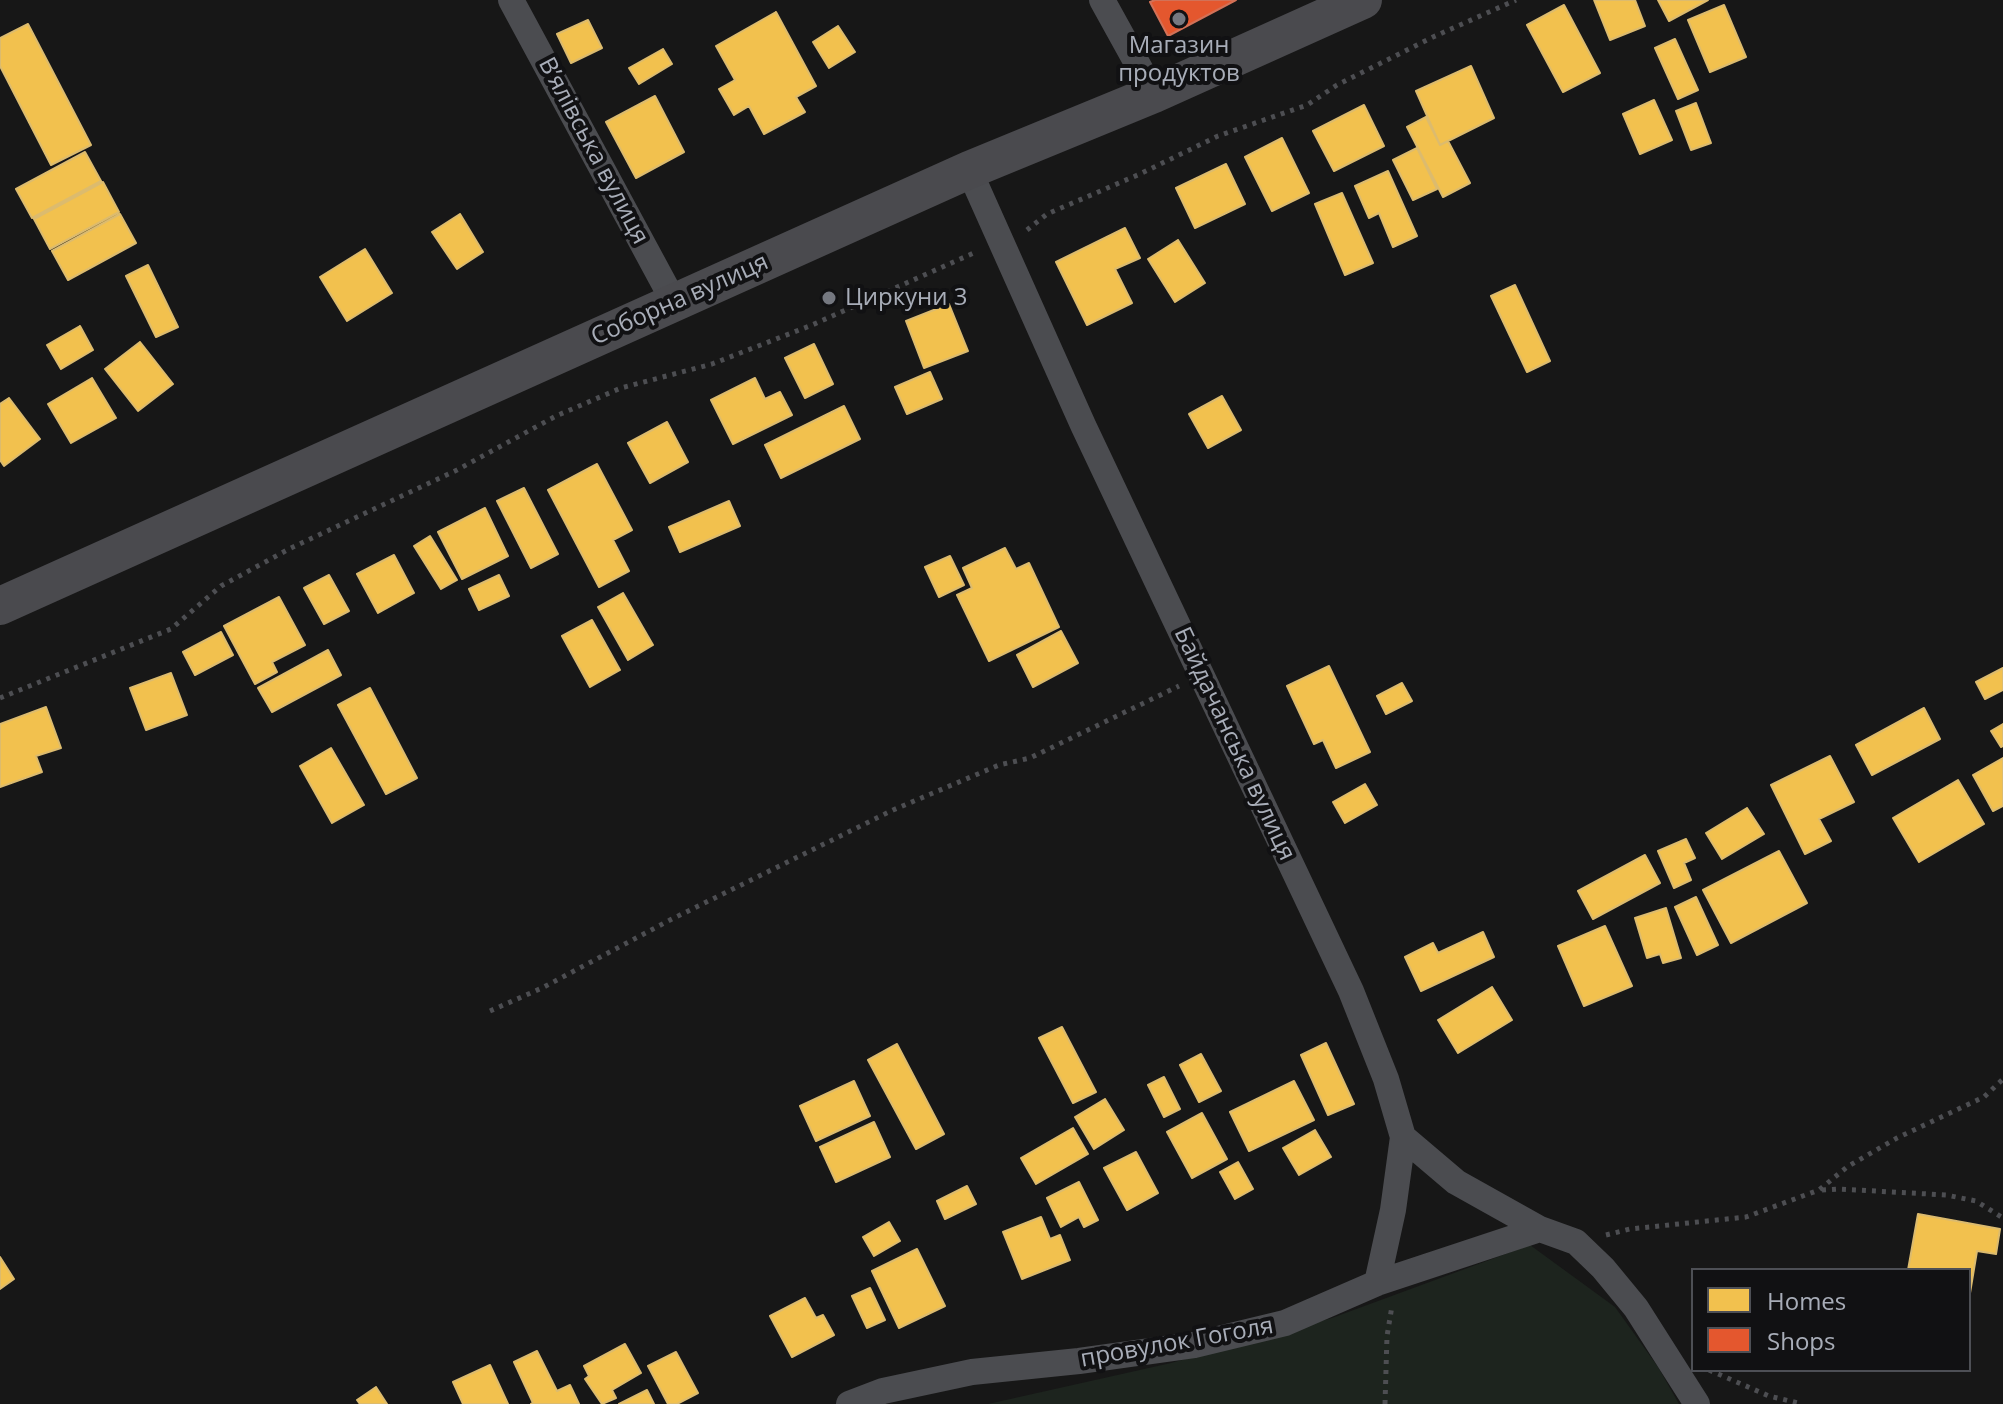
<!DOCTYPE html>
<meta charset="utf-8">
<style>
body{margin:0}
#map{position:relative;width:2003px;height:1404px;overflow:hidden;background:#171717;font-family:"Open Sans",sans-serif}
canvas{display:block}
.legend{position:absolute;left:1691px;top:1268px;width:280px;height:104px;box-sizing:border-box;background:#111113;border:2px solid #4d4f55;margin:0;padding:10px 14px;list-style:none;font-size:24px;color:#a8adb8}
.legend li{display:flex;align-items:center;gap:16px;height:40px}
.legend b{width:40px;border:2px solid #4d4f55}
</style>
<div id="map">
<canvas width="2003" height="1404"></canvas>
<ul class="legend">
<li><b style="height:22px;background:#f2c14e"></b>Homes</li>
<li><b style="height:22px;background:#e4572e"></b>Shops</li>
</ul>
</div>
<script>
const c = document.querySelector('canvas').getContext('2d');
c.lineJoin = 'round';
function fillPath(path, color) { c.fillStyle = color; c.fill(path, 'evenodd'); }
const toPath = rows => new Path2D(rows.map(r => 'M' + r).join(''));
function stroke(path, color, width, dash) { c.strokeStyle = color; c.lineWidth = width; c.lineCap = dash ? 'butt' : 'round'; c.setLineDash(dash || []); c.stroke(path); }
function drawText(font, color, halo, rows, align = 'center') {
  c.font = font + ' "Open Sans",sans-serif'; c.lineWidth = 8; c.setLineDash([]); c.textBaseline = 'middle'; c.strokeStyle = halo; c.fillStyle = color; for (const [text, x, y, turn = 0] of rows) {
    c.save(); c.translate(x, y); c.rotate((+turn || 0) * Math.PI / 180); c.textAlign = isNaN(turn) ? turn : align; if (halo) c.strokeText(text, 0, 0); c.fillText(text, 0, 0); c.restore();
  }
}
fillPath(toPath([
 [1530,1245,1615,1307,1658,1367,1679,1404,988,1404,1171,1363,1332,1318]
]), '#1d241e');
const homes = toPath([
 [1594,0,1635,0,1645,26,1610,40,1594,0],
 [1658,0,1708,0,1669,21,1658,0],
 [1564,5,1600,73,1563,92,1527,25,1564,5],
 [1724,5,1746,57,1710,72,1688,20,1724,5],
 [776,12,816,86,796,97,805,112,764,134,749,106,734,115,719,89,735,80,716,46,776,12],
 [588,20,602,48,571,63,557,34,588,20],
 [28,24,91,145,51,165,0,66,0,38,28,24],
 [838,26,855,52,829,68,813,42,838,26],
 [1675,39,1698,90,1678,99,1655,48,1675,39],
 [663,49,672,64,639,84,629,68,663,49],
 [1471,66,1494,118,1440,145,1416,91,1471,66],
 [655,96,684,152,636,178,606,122,655,96],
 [1654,100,1672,140,1640,154,1623,114,1654,100],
 [1696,103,1711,143,1691,150,1676,111,1696,103],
 [1364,105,1384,146,1334,171,1313,131,1364,105],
 [1426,117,1440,145,1448,141,1470,183,1443,197,1407,127,1426,117],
 [1282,138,1309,193,1272,211,1245,157,1282,138],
 [1417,148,1437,189,1413,200,1393,160,1417,148],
 [85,152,101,181,32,218,16,189,85,152],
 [1226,164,1245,204,1195,228,1176,188,1226,164],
 [1388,171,1417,236,1393,247,1379,213,1369,218,1355,186,1388,171],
 [103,182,119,212,50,249,34,219,103,182],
 [1342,193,1373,263,1345,275,1315,204,1342,193],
 [120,214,136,243,68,280,52,251,120,214],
 [460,214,483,252,457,269,432,232,460,214],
 [1125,228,1140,258,1115,269,1132,303,1087,325,1056,262,1125,228],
 [1178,240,1205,283,1175,302,1148,259,1178,240],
 [365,249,392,293,347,321,320,277,365,249],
 [148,265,178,327,156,337,126,276,148,265],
 [1515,285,1550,361,1527,372,1491,296,1515,285],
 [949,304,968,351,924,368,906,321,949,304],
 [80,326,93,350,61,369,47,345,80,326],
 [140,342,173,384,138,411,105,369,140,342],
 [814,344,833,384,805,398,785,358,814,344],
 [930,372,942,399,907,414,895,387,930,372],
 [92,378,116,418,71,443,48,404,92,378],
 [755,378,765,399,780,392,792,415,733,444,711,400,755,378],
 [1222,396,1241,430,1208,448,1189,414,1222,396],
 [9,398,40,439,4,466,0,460,0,404,9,398],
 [844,406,860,439,781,478,765,445,844,406],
 [667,422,688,462,650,483,628,443,667,422],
 [597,464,632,530,613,540,629,571,599,587,548,490,597,464],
 [524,488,558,554,531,568,497,501,524,488],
 [729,501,740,526,680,552,669,527,729,501],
 [485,508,508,556,462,579,438,532,485,508],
 [430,536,457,580,441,589,414,546,430,536],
 [1005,548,1016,569,1029,563,1059,627,989,661,957,595,972,588,963,568,1005,548],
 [394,555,414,593,378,613,357,574,394,555],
 [950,556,964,585,939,597,925,567,950,556],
 [329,575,349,611,324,624,304,588,329,575],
 [499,575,509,596,479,610,469,589,499,575],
 [623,593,653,645,628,660,598,607,623,593],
 [279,597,305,645,272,662,277,672,255,684,224,626,279,597],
 [592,620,620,670,590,687,562,636,592,620],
 [1061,631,1078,663,1033,687,1017,655,1061,631],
 [221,632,233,655,195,675,183,652,221,632],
 [328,650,341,675,272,712,258,688,328,650],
 [1329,666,1370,752,1336,768,1323,740,1314,744,1287,686,1329,666],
 [2003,668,2003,690,1985,699,1976,682,2003,668],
 [171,673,187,715,146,730,130,688,171,673],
 [1402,683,1412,701,1386,714,1377,696,1402,683],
 [370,688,417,778,386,794,338,705,370,688],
 [46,707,61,748,36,756,42,772,0,787,0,724,46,707],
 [1924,708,1940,739,1872,775,1856,745,1924,708],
 [2003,724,2003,746,2001,747,1991,731,2003,724],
 [331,748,364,805,332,823,300,766,331,748],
 [1830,756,1854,802,1819,819,1831,841,1805,854,1771,785,1830,756],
 [2003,758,2003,806,1993,811,1973,775,2003,758],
 [1958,780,1984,824,1919,862,1893,818,1958,780],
 [1365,784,1377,805,1345,823,1333,802,1365,784],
 [1747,808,1764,834,1722,859,1706,833,1747,808],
 [1686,839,1695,858,1684,863,1691,880,1674,888,1658,851,1686,839],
 [1779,851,1807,903,1731,943,1703,890,1779,851],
 [1645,855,1660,883,1593,919,1578,891,1645,855],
 [1696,897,1718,945,1697,955,1675,907,1696,897],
 [1666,908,1681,958,1663,963,1660,954,1647,958,1635,918,1666,908],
 [1605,926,1632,986,1584,1006,1558,946,1605,926],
 [1483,932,1494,957,1421,991,1405,957,1433,943,1438,953,1483,932],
 [1492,987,1512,1020,1458,1053,1438,1020,1492,987],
 [1062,1027,1096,1092,1073,1103,1039,1038,1062,1027],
 [1326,1043,1354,1104,1328,1115,1301,1055,1326,1043],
 [897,1044,944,1134,916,1149,868,1060,897,1044],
 [1201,1054,1221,1091,1199,1102,1180,1065,1201,1054],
 [1164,1077,1180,1109,1164,1117,1148,1085,1164,1077],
 [854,1081,870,1116,816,1141,800,1106,854,1081],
 [1294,1081,1314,1120,1249,1151,1230,1112,1294,1081],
 [1105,1099,1124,1130,1094,1149,1075,1117,1105,1099],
 [1202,1113,1227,1159,1192,1178,1167,1132,1202,1113],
 [874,1122,890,1157,836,1182,820,1147,874,1122],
 [1073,1128,1088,1154,1036,1184,1021,1158,1073,1128],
 [1315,1130,1331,1157,1299,1175,1283,1148,1315,1130],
 [1136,1152,1158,1193,1127,1210,1104,1168,1136,1152],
 [1238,1162,1253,1189,1235,1199,1220,1172,1238,1162],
 [1079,1182,1098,1220,1084,1227,1079,1217,1061,1227,1047,1198,1079,1182],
 [967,1186,976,1204,945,1219,937,1201,967,1186],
 [1918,1214,2000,1229,1996,1254,1977,1251,1970,1293,1969,1270,1908,1270,1918,1214],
 [1041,1217,1050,1239,1060,1235,1070,1260,1022,1279,1003,1232,1041,1217],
 [889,1222,900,1241,874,1256,863,1237,889,1222],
 [917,1249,945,1306,899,1328,872,1271,917,1249],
 [0,1257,14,1279,0,1289,0,1257],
 [870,1288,885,1320,867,1328,852,1296,870,1288],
 [805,1298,816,1318,823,1315,834,1335,792,1357,770,1316,805,1298],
 [625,1344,641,1373,612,1390,616,1398,602,1404,585,1379,589,1376,584,1366,625,1344],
 [537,1351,557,1391,570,1385,579,1404,531,1404,533,1403,514,1362,537,1351],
 [676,1352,698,1393,677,1404,668,1404,648,1366,676,1352],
 [490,1365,508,1404,463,1404,453,1382,490,1365],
 [376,1387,387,1404,360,1404,357,1400,376,1387],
 [647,1390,654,1404,619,1404,647,1390]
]);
fillPath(homes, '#f2c14e');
stroke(homes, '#dcbb6e', 2);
const shops = toPath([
 [1155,0,1236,0,1168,36,1150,2,1155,0]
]);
fillPath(shops, '#e4572e');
stroke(shops, '#d27157', 2);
stroke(toPath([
 [1027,230,1047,214,1140,174,1218,136,1307,105,1337,85,1433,37,1516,0],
 [0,698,171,629,221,586,289,549,457,470,556,416,621,388,712,364,812,325,976,252],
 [490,1011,542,988,670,920,893,810,999,765,1030,758,1179,686],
 [1822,1190,1839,1189,1946,1195,1976,1201,2003,1218],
 [1606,1235,1630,1229,1746,1217,1819,1190,1847,1167,1897,1138,1984,1097,2003,1079],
 [1709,1370,1769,1396,1802,1404],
 [1385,1404,1387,1336,1392,1306]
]), '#4d4e52', 5, [4, 6]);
stroke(toPath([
 [511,0,674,302],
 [1102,0,1154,94],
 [969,170,1083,425,1351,991,1386,1079,1403,1137,1456,1182,1540,1229,1576,1242,1603,1268,1636,1308,1697,1404],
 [1377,1283,1393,1210,1403,1137],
 [849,1404,883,1391,972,1372,1079,1361,1194,1345,1285,1323,1377,1283,1540,1229]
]), '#4b4c50', 26);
stroke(toPath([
 [0,606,969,170,1154,94,1363,0]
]), '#4a4a4e', 38);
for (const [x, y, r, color] of [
 [1179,19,8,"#757880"],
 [829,298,8,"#757880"]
]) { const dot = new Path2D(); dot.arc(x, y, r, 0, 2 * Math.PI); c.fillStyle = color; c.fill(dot); stroke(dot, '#111113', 3); }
drawText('24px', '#a8adb8', '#111113', [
 ["Магазин",1179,46],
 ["продуктов",1179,74],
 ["Циркуни 3",845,298,"left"]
]);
drawText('24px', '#a8adb8', '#111113', [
 ["В’ялівська вулиця",593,151,62],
 ["Соборна вулиця",680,300,-24],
 ["Байдачанська вулиця",1234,744,65],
 ["провулок Гоголя",1177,1343,-10]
]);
</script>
